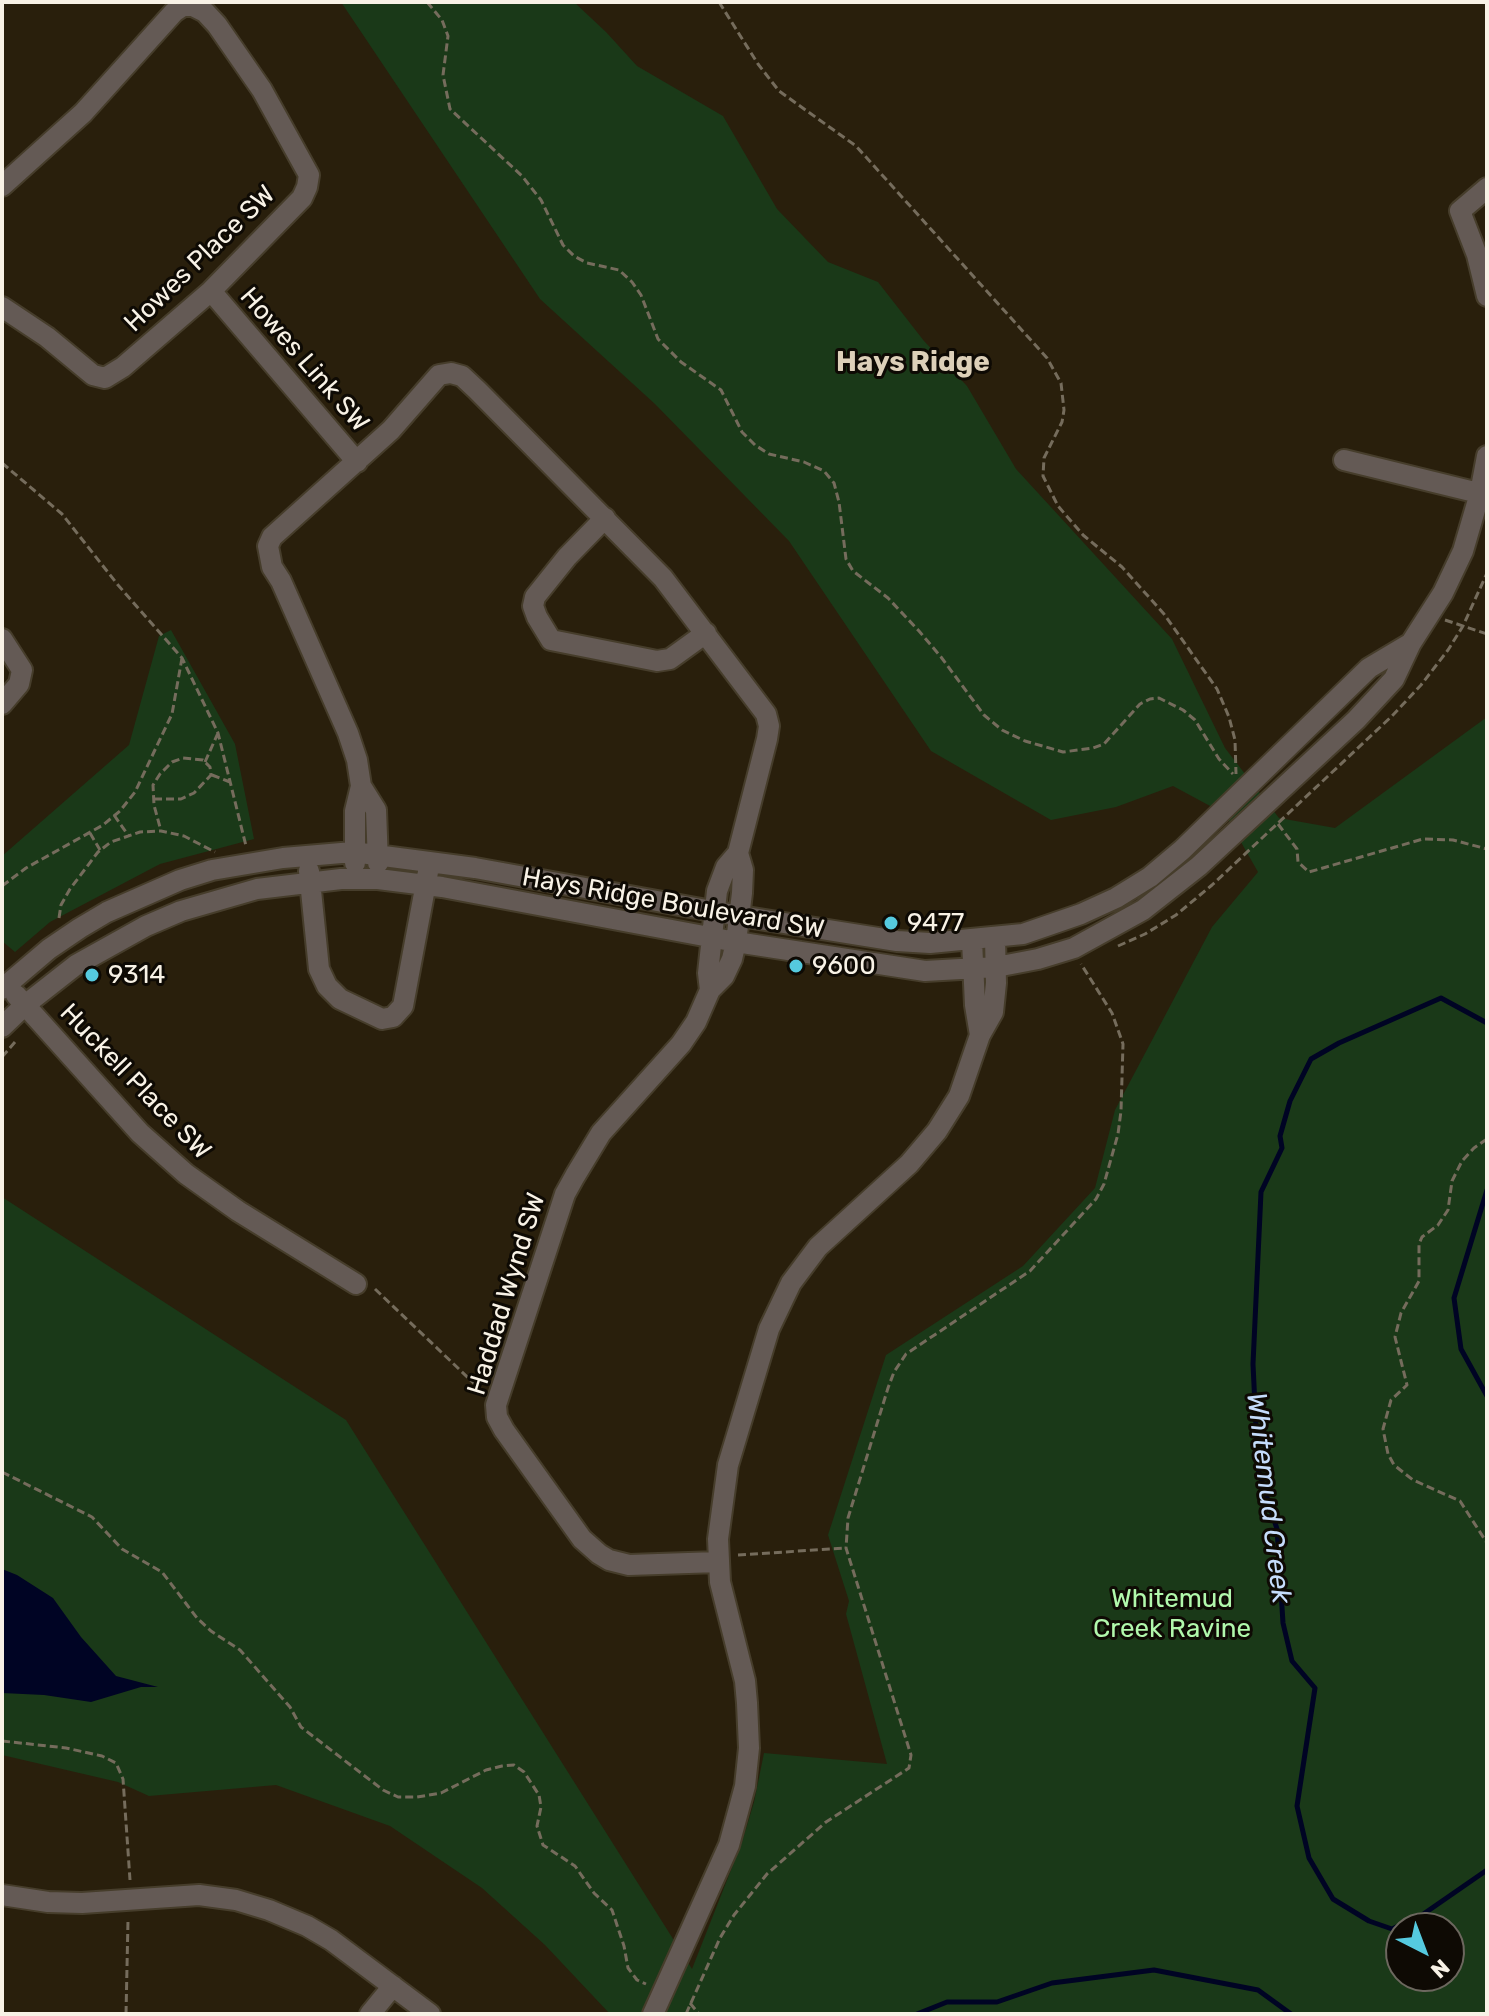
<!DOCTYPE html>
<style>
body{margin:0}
#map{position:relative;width:1489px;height:2016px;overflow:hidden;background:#291f0c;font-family:Rubik,sans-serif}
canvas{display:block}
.frame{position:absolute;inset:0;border:4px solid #f8f2e6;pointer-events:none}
.north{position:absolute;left:1385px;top:1912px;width:80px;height:80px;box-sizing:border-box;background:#0e0a04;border:2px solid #6c675e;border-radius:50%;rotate:138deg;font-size:22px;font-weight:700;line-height:32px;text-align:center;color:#f8f2e6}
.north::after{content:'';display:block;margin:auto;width:28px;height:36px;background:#55cadf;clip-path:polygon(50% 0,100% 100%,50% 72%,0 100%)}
</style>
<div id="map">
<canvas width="1489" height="2016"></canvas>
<div class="frame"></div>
<div class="north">N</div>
</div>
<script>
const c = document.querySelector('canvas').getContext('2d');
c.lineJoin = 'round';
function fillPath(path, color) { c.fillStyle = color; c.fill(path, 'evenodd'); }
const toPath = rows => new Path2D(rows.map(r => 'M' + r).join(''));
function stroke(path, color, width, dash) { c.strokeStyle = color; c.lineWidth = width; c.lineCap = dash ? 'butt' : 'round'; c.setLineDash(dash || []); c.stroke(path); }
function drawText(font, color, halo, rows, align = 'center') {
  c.font = font + ' Rubik,sans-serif'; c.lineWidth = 6; c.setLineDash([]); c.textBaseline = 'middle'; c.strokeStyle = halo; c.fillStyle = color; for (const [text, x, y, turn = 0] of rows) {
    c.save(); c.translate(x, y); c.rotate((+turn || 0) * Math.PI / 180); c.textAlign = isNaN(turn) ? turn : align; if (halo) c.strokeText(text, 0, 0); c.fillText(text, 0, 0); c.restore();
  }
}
fillPath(toPath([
 [341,2,574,2,606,32,637,66,723,116,777,209,828,262,878,282,924,341,967,386,1016,469,1172,639,1225,748,1279,818,1335,828,1487,717,1487,2014,610,2014,545,1945,482,1888,390,1826,276,1785,149,1796,118,1782,2,1755,2,1197,346,1420,692,1969,742,1842,754,1802,764,1753,887,1764,846,1614,849,1601,828,1535,886,1355,1023,1266,1095,1188,1115,1110,1212,927,1258,872,1225,814,1173,786,1116,807,1051,820,931,751,789,541,655,404,540,299],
 [1401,1928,1449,1928,1449,1976,1401,1976],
 [171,630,235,744,254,839,160,864,50,922,15,952,2,941,2,856,129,745,159,636]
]), '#1a3918');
fillPath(toPath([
 [2,1569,17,1575,53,1598,81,1637,116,1676,158,1687,141,1687,91,1702,44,1695,2,1693]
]), '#000424');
stroke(toPath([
 [1487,1023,1441,998,1339,1043,1311,1059,1290,1101,1280,1136,1282,1148,1261,1192,1253,1364,1258,1469,1277,1529,1283,1623,1292,1661,1315,1688,1297,1806,1309,1858,1333,1899,1369,1921,1392,1929,1422,1915,1487,1870],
 [1487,1190,1454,1298,1461,1349,1487,1396],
 [917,2014,947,2002,997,2002,1052,1983,1154,1970,1258,1990,1291,2014]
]), '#000424', 5);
const minor = toPath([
 [2,186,83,113,174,12,183,6,193,6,205,12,217,25,262,90,309,175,307,187,302,198,211,291,123,367,105,378,93,375,47,337,2,307],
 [1487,188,1460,211,1477,255,1487,296],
 [211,291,357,462],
 [1344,460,1487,495],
 [605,518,567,557,535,597,533,606,537,617,551,640,657,661,670,659,706,633],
 [2,639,22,670,19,684,2,704],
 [361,786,357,760,348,733,281,581,272,567,268,546,272,537,391,430,439,375,451,373,462,376,477,390,663,578,766,714,769,726,767,739,738,853,743,870,742,893,736,942,732,959,724,976,710,990,696,1022,681,1044,601,1133,575,1176,565,1194,496,1405,497,1417,504,1430,582,1539,599,1554,609,1560,629,1565,718,1562],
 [355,863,355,811,361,786,376,810,378,863],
 [309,871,319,969,327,986,340,999,382,1019,393,1017,403,1006,428,872],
 [972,940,975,1005,980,1035],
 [2,989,49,949,80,928,107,912,180,880,212,870,283,858,353,852,475,868,740,916,897,941,930,943,1023,934,1081,914,1116,898,1150,877,1182,850,1369,668,1411,643],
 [710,990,708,973,717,891,726,867,738,853],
 [16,995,140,1133,186,1174,238,1211,356,1284],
 [2,1027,25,1005,76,965,146,926,181,911,257,889,341,879,378,879,442,887,736,942,925,971,996,967,1038,959,1074,948,1143,910,1199,866,1356,720,1394,679,1411,643,1443,593,1463,551,1480,493,1487,456],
 [2,1895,48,1902,82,1903,199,1895,236,1900,269,1910,307,1926,331,1940,430,2014],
 [370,2014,393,1986],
 [653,2014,729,1845,745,1786,749,1748,747,1703,745,1681,720,1582,718,1539,728,1465,769,1329,791,1283,818,1247,909,1164,937,1131,959,1096,980,1035,993,1012,996,983,995,938]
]);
stroke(minor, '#463d2b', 24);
stroke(toPath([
 [427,2,442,20,448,36,443,75,450,109,522,176,541,200,563,245,574,256,587,263,619,270,632,282,641,295,658,339,681,362,721,390,742,432,755,445,769,454,804,462,824,471,834,483,839,502,846,559,853,571,888,598,919,631,941,657,984,715,1002,730,1025,741,1063,752,1093,748,1104,744,1140,704,1150,699,1159,698,1183,710,1195,720,1219,759,1233,774],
 [719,2,758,64,779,91,856,146,1047,358,1061,383,1064,410,1062,422,1044,458,1043,476,1058,506,1083,535,1122,567,1164,614,1217,689,1229,717,1235,740,1236,774],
 [2,463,62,514,118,585,182,658,218,733,246,846],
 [1445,620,1487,634],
 [205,762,218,733],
 [212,775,230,782],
 [154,799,181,799,194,793,211,775,210,767,203,760,183,758,172,762,160,774,153,785,154,805,161,831],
 [114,815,128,835],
 [1278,824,1297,849,1298,862,1309,872,1423,839,1453,840,1487,849],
 [90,833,100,850],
 [2,886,26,868,103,825,120,811,135,792,172,714,182,658],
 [59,918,61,905,70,889,98,852,111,842,140,832,161,831,184,836,215,852],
 [1118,946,1145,934,1176,915,1212,885,1392,716,1421,685,1448,650,1463,626,1487,573],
 [2,1057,15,1042],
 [1487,1139,1474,1148,1462,1161,1452,1181,1448,1210,1438,1225,1422,1237,1419,1244,1419,1281,1401,1313,1395,1337,1407,1385,1391,1400,1383,1429,1388,1454,1394,1465,1413,1480,1460,1501,1487,1543],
 [375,1289,482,1391],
 [2,1472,92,1517,122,1549,162,1572,197,1618,211,1631,240,1650,290,1707,301,1727,383,1790,398,1797,417,1797,441,1793,486,1770,502,1766,514,1765,524,1772,539,1795,541,1807,537,1826,543,1845,575,1866,594,1893,612,1910,624,1946,628,1968,637,1980,646,1984],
 [738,1555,846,1548],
 [2,1741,66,1748,102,1756,116,1763,123,1779,130,1880],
 [690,2003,699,2014],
 [126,2014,128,1920],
 [686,2014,720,1938,734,1915,767,1874,826,1822,909,1768,911,1755,846,1548,848,1518,888,1388,894,1372,906,1354,1030,1271,1096,1199,1104,1184,1118,1134,1121,1111,1123,1044,1112,1013,1081,964]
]), '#756c5c', 3, [8, 4]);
stroke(minor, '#645a55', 20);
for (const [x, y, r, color] of [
 [891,923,8,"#55cadf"],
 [796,966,8,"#55cadf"],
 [92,975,8,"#55cadf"]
]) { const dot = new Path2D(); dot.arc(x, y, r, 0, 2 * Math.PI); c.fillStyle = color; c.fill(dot); stroke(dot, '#0e0a04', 3); }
drawText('26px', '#f8f2e6', '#0e0a04', [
 ["Howes Place SW",200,259,-44],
 ["Howes Link SW",304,360,49],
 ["Hays Ridge Boulevard SW",673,904,10],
 ["Huckell Place SW",135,1082,46],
 ["Haddad Wynd SW",507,1294,-73]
]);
drawText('26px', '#f8f2e6', '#0e0a04', [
 ["9477",907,923],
 ["9600",812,966],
 ["9314",108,975]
], 'left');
drawText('26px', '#b1f8ac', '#0e0a04', [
 ["Whitemud",1172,1599],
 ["Creek Ravine",1172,1629]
]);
drawText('bold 28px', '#ddd0b9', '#0e0a04', [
 ["Hays Ridge",913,363]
]);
drawText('italic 28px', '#c5dcfb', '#0e0a04', [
 ["Whitemud Creek",1268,1498,83]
]);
</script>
